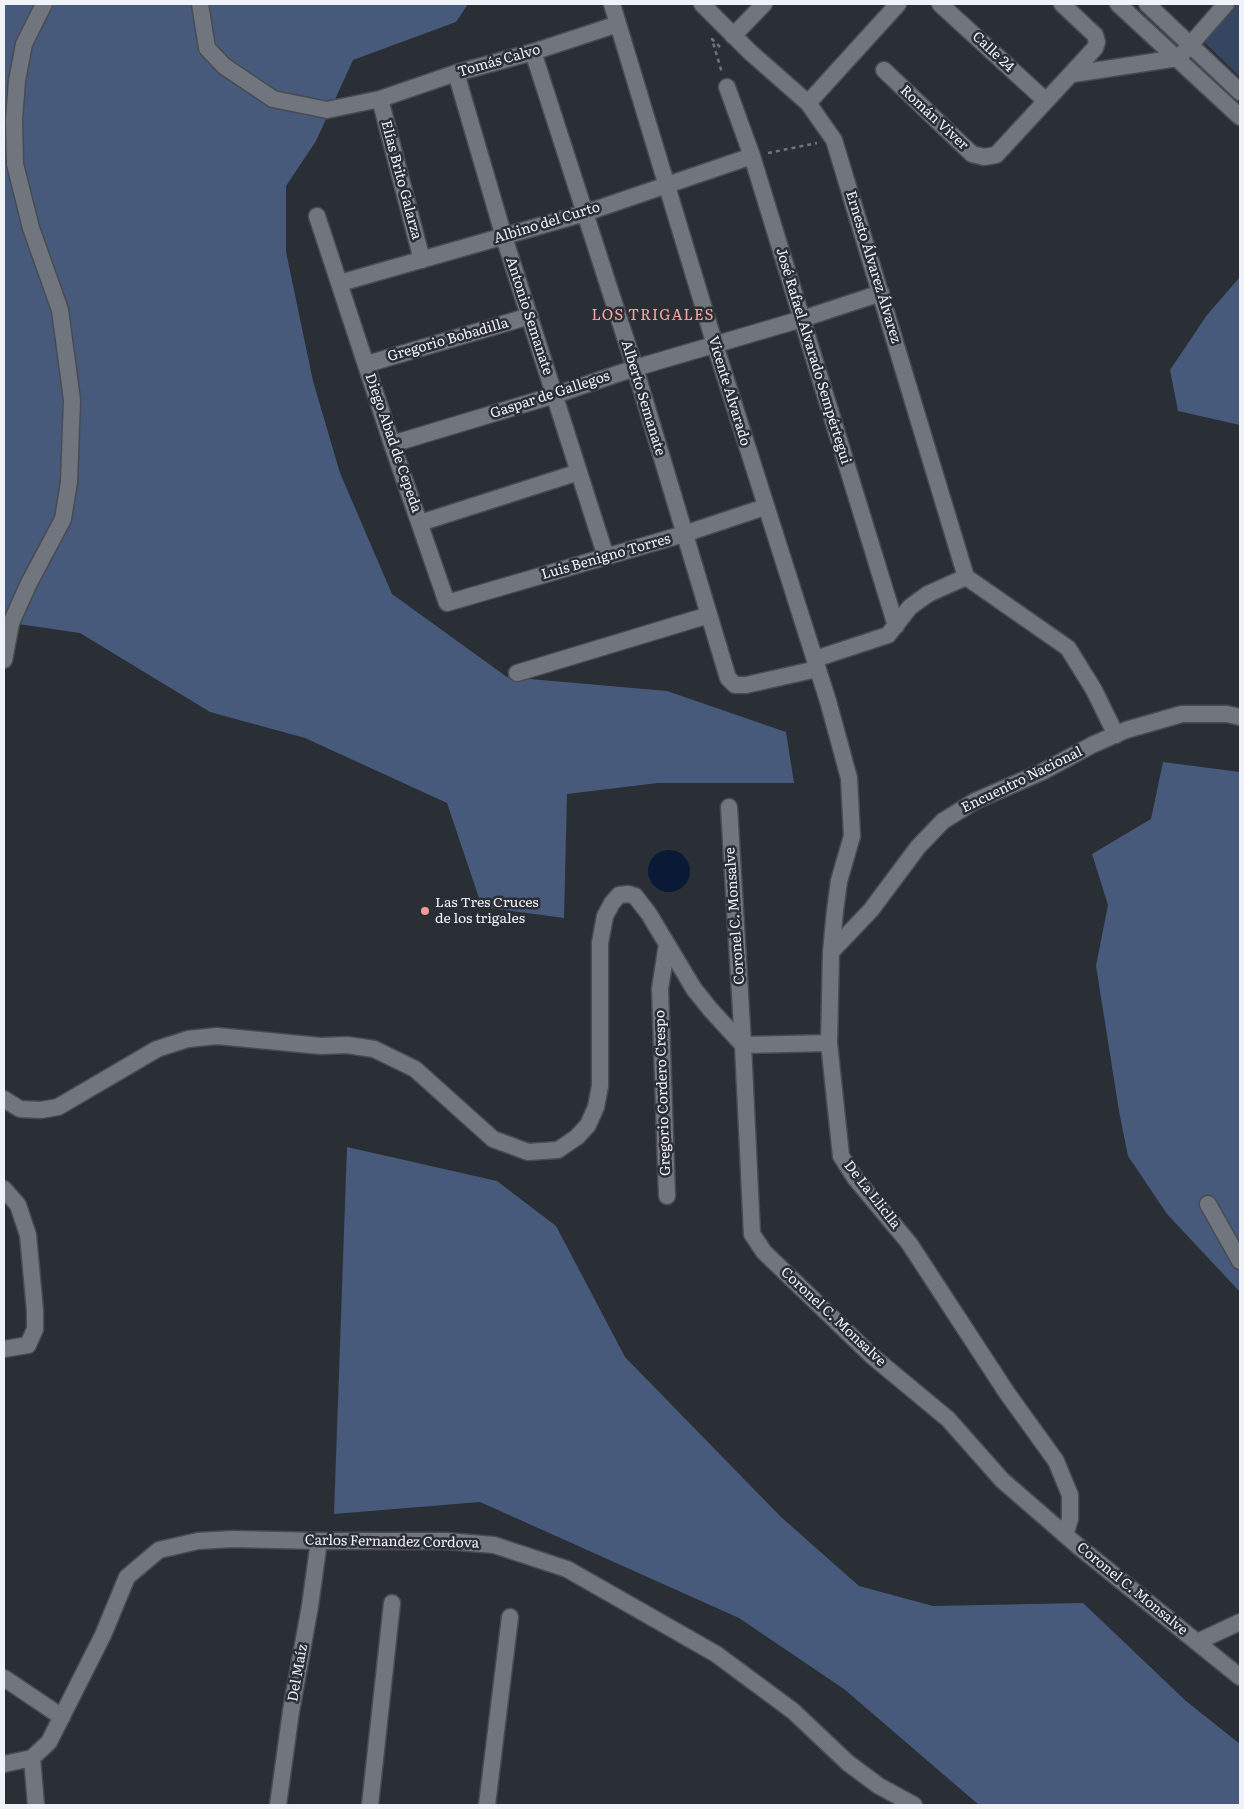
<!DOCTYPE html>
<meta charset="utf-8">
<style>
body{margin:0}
#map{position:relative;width:1244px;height:1809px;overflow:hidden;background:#2a2e35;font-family:Literata,serif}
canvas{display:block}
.frame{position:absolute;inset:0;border:5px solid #eff2f6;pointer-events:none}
</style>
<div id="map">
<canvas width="1244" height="1809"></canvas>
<div class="frame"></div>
</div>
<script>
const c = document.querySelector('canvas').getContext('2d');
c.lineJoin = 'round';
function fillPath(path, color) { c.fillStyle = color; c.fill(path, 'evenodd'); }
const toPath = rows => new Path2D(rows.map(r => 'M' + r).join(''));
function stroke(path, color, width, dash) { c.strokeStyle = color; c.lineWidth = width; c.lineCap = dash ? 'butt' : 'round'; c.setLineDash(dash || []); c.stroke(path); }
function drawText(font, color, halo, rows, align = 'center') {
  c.font = font + ' Literata,serif'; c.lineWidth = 5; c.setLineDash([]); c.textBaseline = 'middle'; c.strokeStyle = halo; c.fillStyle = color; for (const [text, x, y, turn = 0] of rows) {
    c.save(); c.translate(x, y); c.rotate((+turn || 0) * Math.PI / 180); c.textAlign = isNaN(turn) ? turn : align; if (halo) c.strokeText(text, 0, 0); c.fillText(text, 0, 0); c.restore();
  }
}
fillPath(toPath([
 [1231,4,1240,4,1240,77,1200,38]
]), '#374660');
fillPath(toPath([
 [4,4,468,4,456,22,353,60,316,141,286,186,286,252,313,381,340,473,392,594,507,677,667,691,786,732,794,783,658,783,567,794,564,918,482,907,447,803,305,738,210,712,80,633,4,622],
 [1240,277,1240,425,1178,411,1170,370,1207,315],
 [1163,762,1240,772,1240,1292,1167,1214,1128,1156,1119,1111,1096,966,1108,905,1092,854,1151,819],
 [347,1147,497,1181,556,1226,625,1357,781,1517,859,1586,933,1606,1083,1603,1186,1701,1240,1744,1240,1805,979,1805,844,1689,739,1618,480,1502,334,1514]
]), '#475a7c');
fillPath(toPath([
 '648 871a21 21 0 1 1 42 0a21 21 0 1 1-42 0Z'
]), '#091936');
const minor = toPath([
 [200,4,207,48,224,66,273,99,327,110,380,99,456,73,533,52,618,24],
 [612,4,715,345,828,701,849,778,852,836,839,881,835,911,831,952,829,1043,841,1156,855,1178,909,1243,1007,1393,1056,1461,1070,1495,1070,1519,1065,1535],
 [702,4,750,52,808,103,834,140,966,577],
 [940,4,1046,101],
 [1118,4,1240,117],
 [1147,4,1240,92],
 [733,36,764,4],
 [533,52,635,368,728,678,735,685,746,685,817,669],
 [1183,53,1226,4],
 [884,70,972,154,984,157,996,155,1095,48,1097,42,1095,35,1062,4],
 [456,73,504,237,606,557],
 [1073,74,1178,58],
 [727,87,752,156,896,626],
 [380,99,422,260],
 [808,103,898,4],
 [317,216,392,444,447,603,684,534,765,507],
 [340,283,585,213,752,156],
 [367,364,530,316],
 [392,444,555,395,635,368,802,319,881,293],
 [420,523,579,472],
 [966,577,1068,648,1094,690,1116,735],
 [815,659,888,635,910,607,928,594,966,577],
 [4,660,11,623,28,585,63,519,69,482,72,400,60,310,31,228,15,164,14,119,17,81,24,44,44,4],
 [517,673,709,615],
 [729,807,743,1045,752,1234,764,1252,872,1356,948,1419,1002,1480,1078,1546,1240,1677],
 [831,952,871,910,918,847,943,821,975,801,1042,772,1092,745,1126,730,1182,714,1227,714,1240,717],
 [743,1045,829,1043],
 [4,1099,20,1109,41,1110,58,1107,157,1049,188,1039,217,1036,321,1046,347,1045,374,1049,415,1069,493,1139,528,1152,558,1150,577,1137,588,1125,596,1107,600,1086,600,943,605,916,612,903,619,895,628,894,635,896,649,914,694,989,710,1009,743,1045],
 [4,1189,18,1205,28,1235,35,1311,35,1329,28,1345,4,1349],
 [667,1196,660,989,667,944],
 [1208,1204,1240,1261],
 [1197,1642,1240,1622],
 [4,1678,62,1717],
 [32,1758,36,1805],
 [4,1764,32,1758,49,1742,103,1635,127,1577,159,1550,198,1541,233,1539,319,1541,446,1541,494,1545,567,1569,716,1654,793,1711,848,1763,879,1786,914,1805],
 [278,1805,291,1711,310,1606,319,1541],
 [370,1805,392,1603],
 [487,1805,510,1617]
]);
stroke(minor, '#484b51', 19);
stroke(toPath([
 [720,47,712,39,722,73],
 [768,153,817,143]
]), '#71757b', 2.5, [4, 4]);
stroke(minor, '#71767e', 16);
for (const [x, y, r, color] of [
 [425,911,5,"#f59b97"]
]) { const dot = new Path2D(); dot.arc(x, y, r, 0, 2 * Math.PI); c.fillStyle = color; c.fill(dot); stroke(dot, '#2a2e35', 2); }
drawText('14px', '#eff2f6', '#2a2e35', [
 ["Calle 24",993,52,43],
 ["Tomás Calvo",499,61,-16],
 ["Román Viver",934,118,43],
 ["Elías Brito Galarza",401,180,75],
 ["Albino del Curto",547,223,-17],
 ["Ernesto Álvarez Álvarez",873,267,73],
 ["Antonio Semanate",529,316,72],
 ["Gregorio Bobadilla",448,340,-16],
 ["José Rafael Alvarado Sempértegui",813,356,73],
 ["Vicente Alvarado",729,391,73],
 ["Gaspar de Gallegos",550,395,-18],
 ["Alberto Semanate",643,398,73],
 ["Diego Abad de Cepeda",393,443,71],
 ["Luis Benigno Torres",606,557,-16],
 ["Encuentro Nacional",1022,780,-26],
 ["Coronel C. Monsalve",735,916,-94],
 ["Gregorio Cordero Crespo",663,1093,-92],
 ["De La Lliclla",872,1195,52],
 ["Coronel C. Monsalve",833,1317,43],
 ["Carlos Fernandez Cordova",392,1542,1],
 ["Coronel C. Monsalve",1132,1589,39],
 ["Del Maíz",298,1673,-80]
]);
drawText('14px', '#eff2f6', '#2a2e35', [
 ["Las Tres Cruces",435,903],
 ["de los trigales",435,919]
], 'left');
c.letterSpacing = '1px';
drawText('15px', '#faa6a2', '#2a2e35', [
 ["LOS TRIGALES",653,316]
]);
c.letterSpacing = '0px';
</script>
